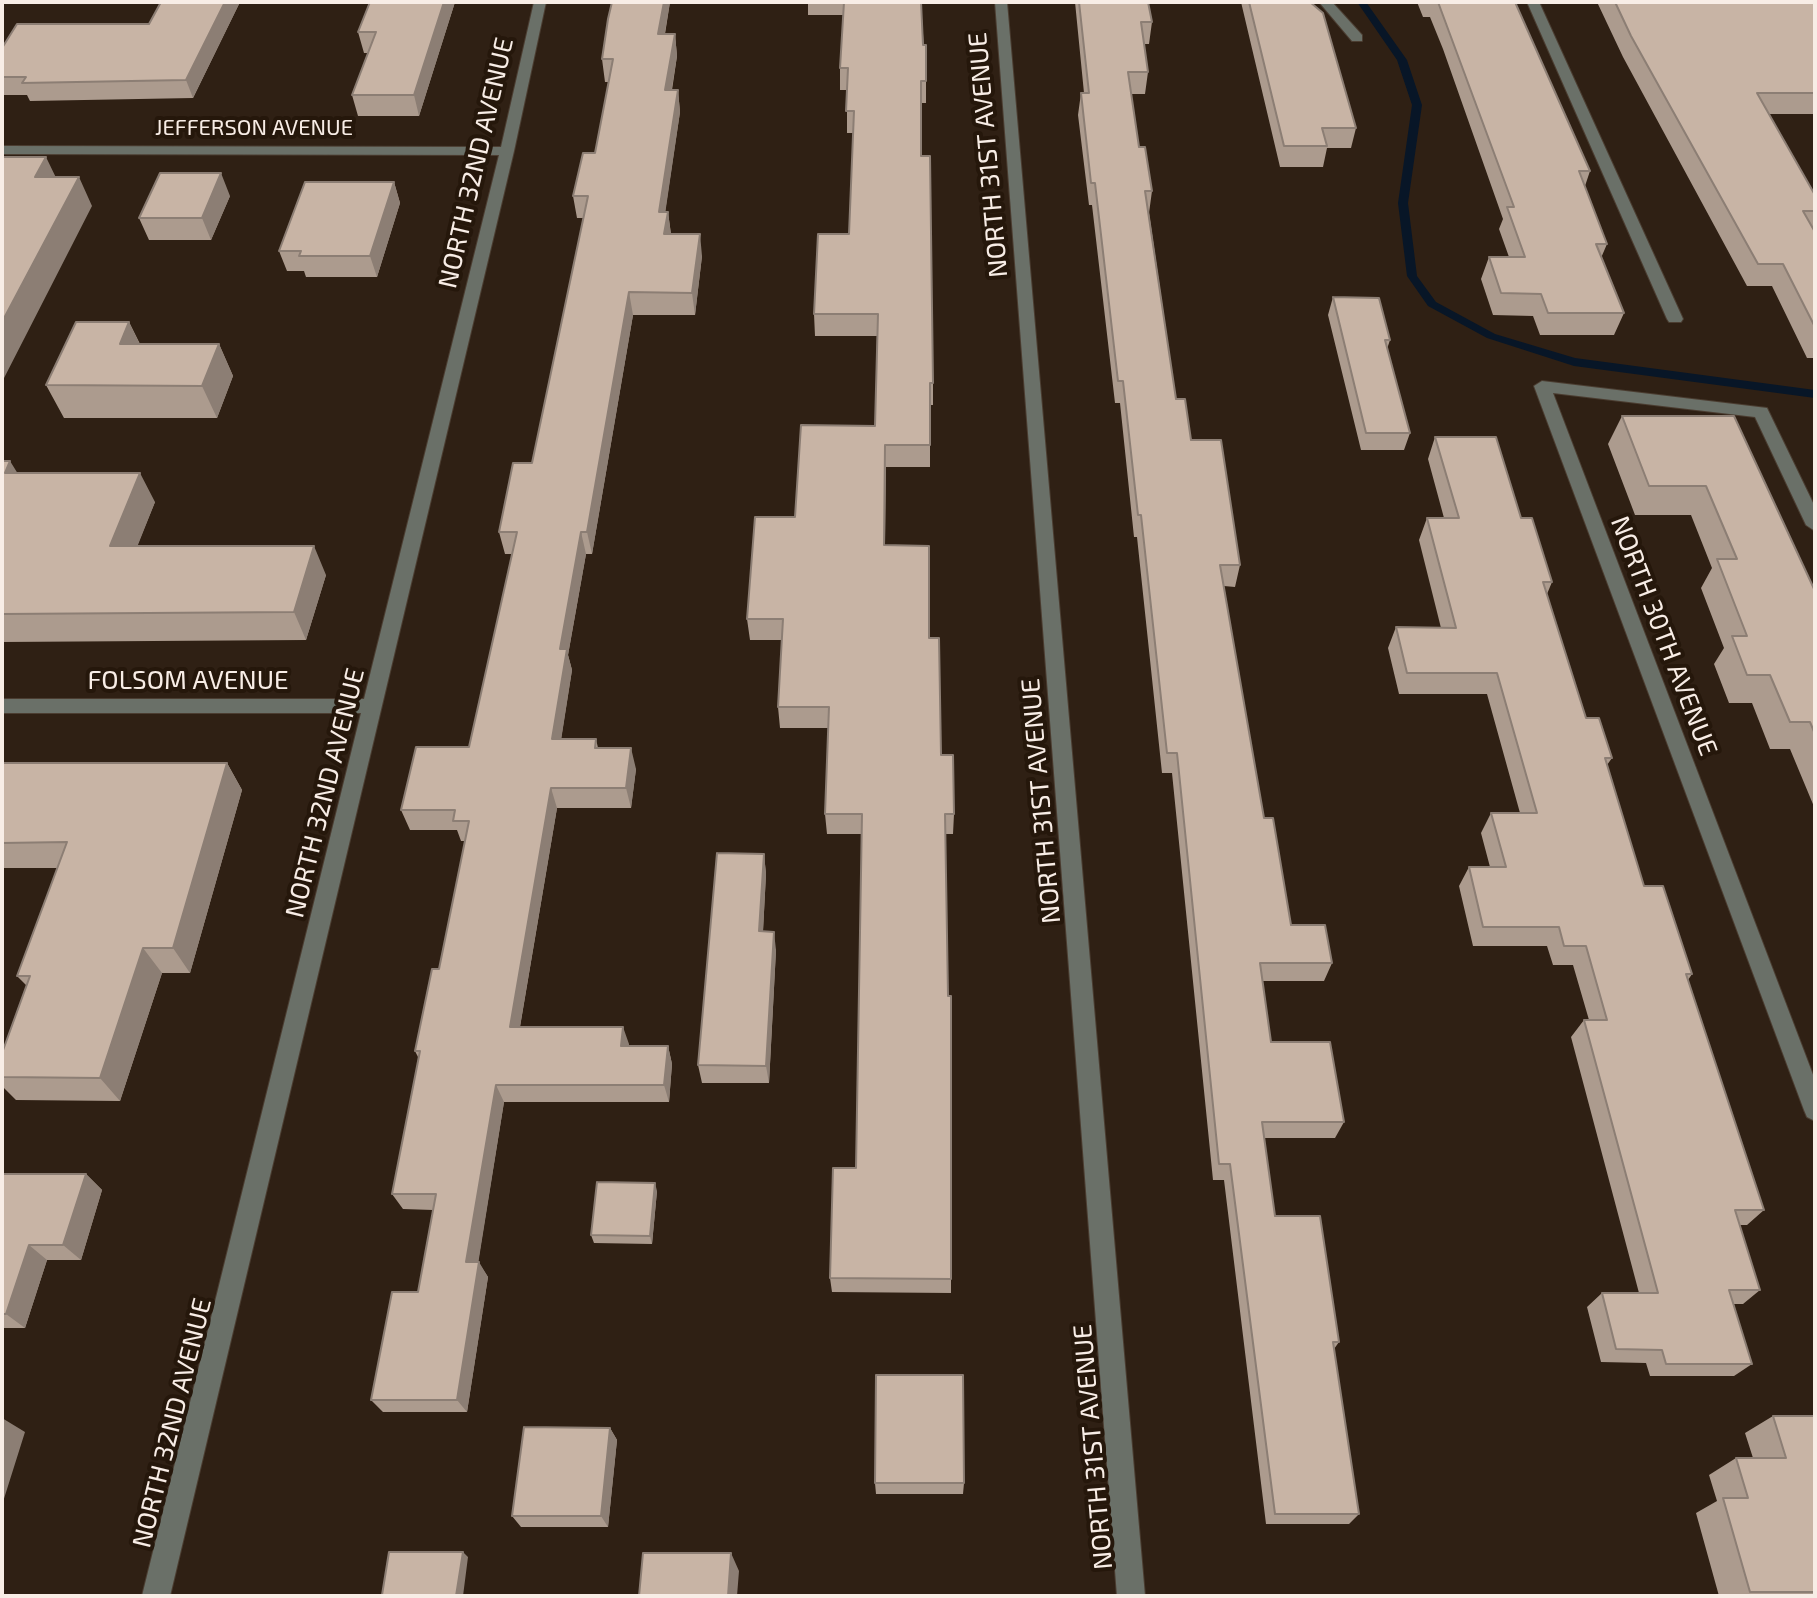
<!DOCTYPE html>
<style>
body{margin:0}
#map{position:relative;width:1817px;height:1598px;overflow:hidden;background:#2f2014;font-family:"Exo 2",sans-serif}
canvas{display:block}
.frame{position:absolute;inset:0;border:4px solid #f8ede6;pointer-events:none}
</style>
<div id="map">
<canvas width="1817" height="1598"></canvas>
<div class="frame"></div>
</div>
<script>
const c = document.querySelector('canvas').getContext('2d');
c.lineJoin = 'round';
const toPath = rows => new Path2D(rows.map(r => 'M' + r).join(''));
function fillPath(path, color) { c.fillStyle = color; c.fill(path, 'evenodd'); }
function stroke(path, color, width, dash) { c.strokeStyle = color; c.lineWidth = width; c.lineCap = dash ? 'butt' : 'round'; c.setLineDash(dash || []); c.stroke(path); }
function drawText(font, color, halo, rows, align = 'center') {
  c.font = font + ' "Exo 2",sans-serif'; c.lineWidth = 8; c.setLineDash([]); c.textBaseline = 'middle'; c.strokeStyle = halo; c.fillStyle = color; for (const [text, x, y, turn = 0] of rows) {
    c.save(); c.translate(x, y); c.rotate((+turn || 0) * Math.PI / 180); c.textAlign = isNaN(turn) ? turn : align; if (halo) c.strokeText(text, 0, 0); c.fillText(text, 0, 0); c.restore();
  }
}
fillPath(toPath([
 [1357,2,1366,2,1407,60,1422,105,1408,203,1417,276,1436,302,1495,334,1575,358,1815,390,1815,398,1574,366,1487,338,1428,306,1407,276,1398,203,1412,105,1397,60,1357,2]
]), '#081627');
const minor = toPath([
 [534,2,546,2,514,151,170,1596,142,1596,361,713,2,713,2,699,364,699,499,155,2,154,2,146,501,147,534,2],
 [995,2,1007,2,1145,1596,1117,1596,995,2],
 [1319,2,1332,2,1362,35,1362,41,1352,41,1319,2],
 [1527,2,1539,2,1683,319,1681,322,1669,322,1667,319,1527,2],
 [1542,381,1767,408,1815,507,1815,531,1806,525,1755,417,1553,393,1815,1080,1815,1121,1807,1117,1804,1110,1534,386,1542,381]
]);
stroke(minor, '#4b3d31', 2);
fillPath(minor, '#6a7068');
fillPath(toPath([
 [161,2,240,2,193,98,30,101,27,95,2,95,2,48,149,24],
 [455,2,419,116,358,116,352,95,368,53,364,53,358,32],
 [670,2,665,34,675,34,677,56,672,90,678,90,680,112,665,212,668,212,671,234,702,256,695,315,633,315,592,554,586,554,568,655,572,670,561,739,596,739,598,748,636,769,631,808,557,808,520,1027,629,1044,628,1046,668,1046,672,1064,669,1102,504,1102,478,1262,488,1277,467,1412,383,1412,371,1400,418,1292,433,1210,403,1209,392,1194,419,1059,415,1051,439,969,465,841,461,841,457,830,410,830,401,810,469,747,512,554,505,554,499,532,532,463,584,218,577,218,573,196,595,153,609,82,605,82,602,59],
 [808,2,921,2,926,81,926,103,921,103,921,156,933,383,933,405,930,405,930,467,886,467,885,545,929,638,941,755,954,814,953,834,945,834,951,1279,951,1293,832,1292,830,1278,856,1168,862,834,827,834,825,814,828,728,780,728,778,707,782,640,750,640,747,619,795,517,875,426,877,336,815,336,814,314,849,234,853,133,847,133,847,90,840,90,840,68,843,15,808,15],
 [1075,2,1148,2,1152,22,1149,44,1144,44,1148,72,1145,94,1131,94,1139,147,1152,191,1149,213,1176,399,1240,565,1235,587,1224,586,1264,818,1291,925,1332,963,1324,981,1262,981,1271,1042,1344,1122,1335,1138,1264,1138,1275,1216,1339,1342,1334,1349,1359,1514,1349,1524,1266,1524,1224,1180,1213,1180,1172,773,1162,773,1137,537,1134,537,1120,403,1115,403,1092,205,1089,205,1078,115,1081,93,1084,93],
 [1241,2,1310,2,1356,128,1351,148,1327,148,1323,167,1280,167],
 [1417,2,1515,2,1590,171,1585,186,1607,244,1601,258,1624,313,1614,335,1540,335,1533,316,1493,315,1481,279,1489,257,1509,257,1499,229,1503,219,1443,49,1430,17,1423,17],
 [1597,2,1815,2,1815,114,1769,114,1815,195,1814,230,1815,232,1815,358,1807,358,1772,286,1747,286,1623,57],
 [394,182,400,203,377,277,306,277,304,271,287,271,279,251],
 [230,196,211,240,149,240,139,218],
 [1333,297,1390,340,1387,349,1410,433,1404,450,1361,450,1328,315],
 [129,322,140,344,219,344,233,376,217,418,64,418,46,385],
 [1622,416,1734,416,1815,591,1815,809,1790,749,1770,749,1752,703,1729,703,1714,664,1724,648,1701,588,1712,568,1691,515,1635,515,1608,444],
 [1435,437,1521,518,1552,582,1547,594,1586,718,1612,758,1607,765,1644,886,1692,974,1688,980,1764,1210,1747,1225,1740,1225,1760,1290,1743,1304,1733,1304,1752,1364,1734,1376,1650,1376,1646,1363,1601,1362,1587,1307,1602,1293,1639,1293,1571,1037,1584,1020,1589,1020,1573,965,1553,965,1547,946,1473,946,1459,886,1469,867,1490,867,1481,833,1491,813,1520,813,1487,694,1399,694,1388,648,1396,627,1441,628,1419,540,1427,518,1444,518,1428,459],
 [2,461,17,473,155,502,137,546,326,575,306,640,2,642],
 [2,763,227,763,242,790,190,973,162,973,120,1101,16,1100,2,1086,2,1053,27,986,17,976,58,868,2,868],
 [764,854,766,874,763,931,776,950,769,1083,702,1083,698,1065],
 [2,1174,86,1174,102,1190,81,1260,47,1260,25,1328,2,1328],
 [657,1191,652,1244,594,1243,591,1235],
 [1773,1416,1815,1416,1815,1596,1719,1596,1696,1513,1717,1501,1709,1475,1736,1458,1753,1458,1745,1433],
 [610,1428,617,1440,608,1527,521,1527,512,1516],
 [875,1483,964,1483,963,1494,876,1494]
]), '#ac9b8e');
fillPath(toPath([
 [225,2,240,2,193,98,186,80],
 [444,2,455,2,419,116,414,95],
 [664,2,670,2,661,56,658,34],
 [675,34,677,56,668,112,665,90],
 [678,90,680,112,662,235,659,212],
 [46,157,60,186,35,177],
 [221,173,230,196,211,240,202,218],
 [79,177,92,206,2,382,2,322],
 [394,182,400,203,377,277,370,256],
 [668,212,671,235,664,234],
 [700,234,702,256,695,315,692,293],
 [629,292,633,315,592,554,587,532],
 [129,322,145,355,120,344],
 [219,344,233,376,217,418,202,386],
 [10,461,28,490,5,473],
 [140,473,155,502,126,575,110,546],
 [581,532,586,554,568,655,572,670,558,760,552,739,560,649],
 [314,546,326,575,306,640,294,612],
 [631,748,636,769,631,808,626,788],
 [227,763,242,790,190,973,173,948],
 [551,788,557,808,517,1044,510,1027],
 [764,854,766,874,762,950,759,931],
 [774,932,776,950,769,1083,766,1066],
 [143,948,162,973,120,1101,100,1078],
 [623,1027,629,1044,626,1064,621,1046],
 [668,1046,672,1064,669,1102,664,1085],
 [496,1085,504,1102,476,1277,466,1262],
 [86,1174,102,1190,81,1260,63,1245],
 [655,1183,657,1191,652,1244,650,1236],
 [29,1245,47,1260,25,1328,6,1314],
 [479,1262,488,1277,467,1412,457,1400],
 [2,1418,25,1432,2,1505],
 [610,1428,617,1440,608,1527,601,1516],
 [463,1552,468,1557,463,1596,456,1596],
 [731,1553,739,1571,737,1596,728,1596]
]), '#8c7e74');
const building = toPath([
 [161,2,225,2,186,80,22,83,26,77,2,77,2,48,17,24,149,24,161,2],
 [370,2,444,2,414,95,352,95,376,32,358,32,370,2],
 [612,2,664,2,658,34,675,34,665,90,678,90,659,212,668,212,664,234,700,234,692,293,629,292,587,532,581,532,560,649,567,649,552,739,596,739,595,748,631,748,626,788,551,788,510,1027,623,1027,621,1046,668,1046,664,1085,496,1085,466,1262,479,1262,457,1400,371,1400,392,1292,418,1292,436,1194,392,1194,420,1051,415,1051,432,969,439,969,469,821,453,821,455,810,401,810,416,747,469,747,517,532,499,532,513,463,532,463,588,196,573,196,583,153,595,153,613,59,602,59,608,19,612,2],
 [844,2,921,2,923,45,926,45,926,81,921,81,921,156,930,156,933,383,930,383,930,445,885,445,884,545,929,546,929,638,939,638,941,755,953,755,954,814,945,814,948,996,951,996,951,1279,830,1278,833,1168,856,1168,862,814,825,814,829,707,778,707,783,619,747,619,755,517,795,517,801,425,875,426,878,314,814,314,818,234,849,234,854,111,846,111,848,68,840,68,844,2],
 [1079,2,1148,2,1152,22,1141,22,1148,72,1128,72,1139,147,1145,147,1152,191,1145,191,1176,399,1185,399,1191,440,1221,440,1240,565,1220,565,1264,818,1273,818,1291,925,1325,925,1332,963,1260,963,1271,1042,1330,1042,1344,1122,1262,1122,1275,1216,1320,1216,1339,1342,1333,1342,1359,1514,1275,1514,1230,1164,1219,1164,1177,753,1167,753,1141,515,1138,515,1123,381,1118,381,1095,183,1091,183,1081,93,1089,93,1079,2],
 [1249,2,1310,2,1323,13,1356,128,1322,128,1327,146,1284,146,1249,2],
 [1438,2,1515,2,1590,171,1579,171,1607,244,1596,244,1624,313,1548,313,1541,294,1501,293,1489,257,1525,257,1507,207,1514,207,1438,2],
 [1615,2,1815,2,1815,93,1757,93,1815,195,1815,211,1803,211,1815,232,1815,327,1783,264,1758,264,1631,36,1615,2],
 [2,157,46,157,35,177,79,177,2,322,2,157],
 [160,173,221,173,202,218,139,218,160,173],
 [305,182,394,182,370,256,299,256,301,251,279,251,305,182],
 [1333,297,1379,298,1390,340,1385,340,1410,433,1366,433,1333,297],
 [76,322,129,322,120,344,219,344,202,386,46,385,76,322],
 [1622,416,1734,416,1815,591,1815,734,1810,722,1790,722,1770,675,1747,675,1732,636,1747,636,1717,559,1737,559,1706,486,1649,486,1622,416],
 [1435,437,1496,437,1521,518,1532,518,1552,582,1543,582,1586,718,1599,718,1612,758,1605,758,1644,886,1663,886,1692,974,1686,974,1764,1210,1735,1210,1760,1290,1729,1290,1752,1364,1666,1364,1662,1350,1616,1349,1602,1293,1658,1293,1584,1020,1607,1020,1586,946,1564,946,1559,927,1483,927,1469,867,1506,867,1491,813,1537,813,1497,673,1407,673,1396,627,1456,628,1427,518,1459,518,1435,437],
 [2,461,10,461,5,473,140,473,110,546,314,546,294,612,2,614,2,461],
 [2,763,227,763,173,948,143,948,100,1078,2,1077,2,1053,30,976,17,976,67,842,2,843,2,763],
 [717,853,764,854,759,931,774,932,766,1066,698,1065,717,853],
 [2,1174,86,1174,63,1245,29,1245,6,1314,2,1314,2,1174],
 [597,1182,655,1183,650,1236,591,1235,597,1182],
 [876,1375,963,1375,964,1483,875,1483,876,1375],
 [1773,1416,1815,1416,1815,1592,1750,1592,1723,1498,1748,1498,1736,1458,1786,1458,1773,1416],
 [524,1427,610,1428,601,1516,512,1516,524,1427],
 [389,1552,463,1552,456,1596,382,1595,389,1552],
 [643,1553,731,1553,728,1596,639,1596,643,1553]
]);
fillPath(building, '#c8b4a5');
stroke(building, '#8c7e74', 2);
drawText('22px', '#f8ede6', '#25170b', [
 ["JEFFERSON AVENUE",254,128]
]);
drawText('26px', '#f8ede6', '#25170b', [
 ["NORTH 31ST AVENUE",988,155,-95],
 ["NORTH 32ND AVENUE",476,163,-77],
 ["NORTH 30TH AVENUE",1664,636,69],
 ["FOLSOM AVENUE",188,680],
 ["NORTH 32ND AVENUE",325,793,-76],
 ["NORTH 31ST AVENUE",1041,801,-95],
 ["NORTH 32ND AVENUE",172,1423,-76],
 ["NORTH 31ST AVENUE",1093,1447,-95]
]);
</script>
